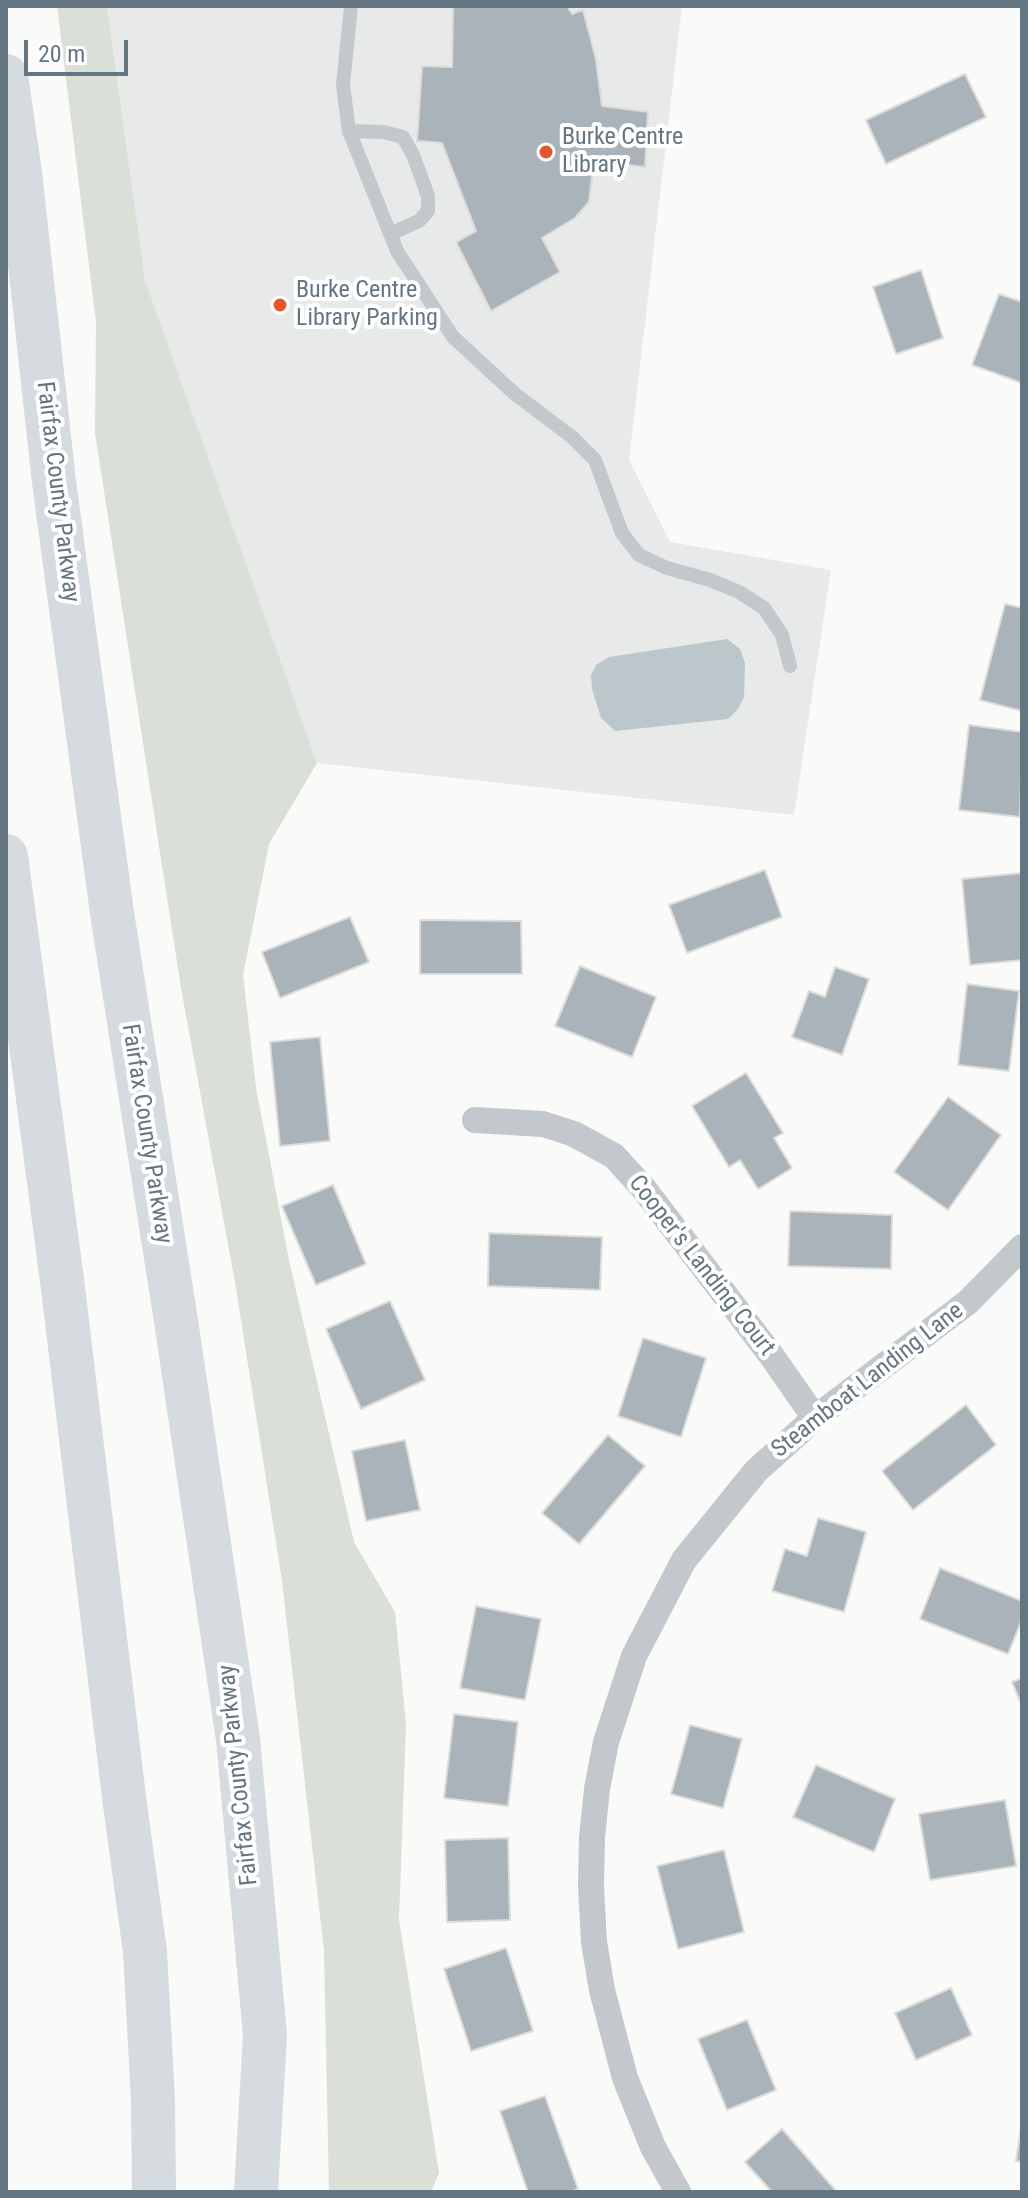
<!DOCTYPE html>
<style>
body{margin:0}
#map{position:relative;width:1028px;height:2198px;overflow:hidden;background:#fafaf8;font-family:"Roboto Condensed",sans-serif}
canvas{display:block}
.frame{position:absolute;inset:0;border:8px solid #657683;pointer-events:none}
.scale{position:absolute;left:24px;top:40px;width:104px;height:36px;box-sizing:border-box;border:4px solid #657683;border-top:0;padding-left:10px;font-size:24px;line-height:28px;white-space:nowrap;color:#657683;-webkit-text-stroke:6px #fff;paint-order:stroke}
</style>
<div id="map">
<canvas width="1028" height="2198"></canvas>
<div class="frame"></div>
<div class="scale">20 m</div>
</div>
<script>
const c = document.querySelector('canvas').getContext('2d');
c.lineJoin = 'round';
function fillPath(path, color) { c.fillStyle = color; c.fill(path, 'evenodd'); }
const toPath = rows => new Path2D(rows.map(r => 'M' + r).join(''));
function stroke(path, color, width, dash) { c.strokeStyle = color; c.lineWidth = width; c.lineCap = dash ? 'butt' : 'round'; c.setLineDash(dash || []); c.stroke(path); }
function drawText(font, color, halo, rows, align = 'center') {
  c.font = font + ' "Roboto Condensed",sans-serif'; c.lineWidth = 8; c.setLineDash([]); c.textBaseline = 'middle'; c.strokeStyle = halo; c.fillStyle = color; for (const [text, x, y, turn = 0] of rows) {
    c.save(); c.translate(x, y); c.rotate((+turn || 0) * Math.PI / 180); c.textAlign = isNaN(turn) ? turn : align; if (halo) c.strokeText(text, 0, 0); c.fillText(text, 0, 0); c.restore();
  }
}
fillPath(toPath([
 [107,6,682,6,629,460,670,542,831,570,794,815,317,763,145,280]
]), '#e8e9e9');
fillPath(toPath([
 [57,6,107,6,145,280,317,763,269,844,243,975,256,1088,289,1260,354,1542,395,1612,406,1724,399,1920,439,2173,431,2192,329,2192,324,1951,282,1581,236,1288,181,988,95,433,96,322]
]), '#dadfd7');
fillPath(toPath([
 [727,639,740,649,745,663,744,697,738,709,728,719,615,731,601,718,592,689,591,675,596,665,609,657]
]), '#bbc7cb');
const building = toPath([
 [453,6,567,6,572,14,583,10,596,59,602,106,648,112,645,167,594,161,589,202,575,218,542,238,560,272,491,311,456,242,476,231,442,143,417,141,422,66,452,67,453,6],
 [965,74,986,117,886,164,866,120,965,74],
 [921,270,943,338,896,354,873,287,921,270],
 [999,294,1022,302,1022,383,972,365,999,294],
 [1005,604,1022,608,1022,711,980,700,1005,604],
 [969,725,1022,732,1020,817,959,810,969,725],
 [765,870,782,917,687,953,669,905,765,870],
 [1022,873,1022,960,970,965,962,879,1022,873],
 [350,917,369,962,280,998,262,952,350,917],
 [420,920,521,921,522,974,420,974,420,920],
 [580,966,656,997,632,1057,555,1026,580,966],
 [835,967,869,979,842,1055,792,1037,809,991,825,997,835,967],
 [967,984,1019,991,1009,1071,958,1065,967,984],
 [320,1037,330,1141,280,1146,270,1042,320,1037],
 [746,1073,783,1133,774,1138,792,1168,758,1189,740,1160,729,1167,692,1106,746,1073],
 [948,1097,1001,1135,948,1210,894,1172,948,1097],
 [333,1185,366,1264,316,1285,282,1206,333,1185],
 [790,1211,892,1215,891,1269,788,1266,790,1211],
 [489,1233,602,1237,600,1290,488,1286,489,1233],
 [390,1301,425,1380,361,1409,326,1329,390,1301],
 [643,1338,706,1358,681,1437,618,1416,643,1338],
 [966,1405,996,1445,913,1510,882,1471,966,1405],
 [608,1435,645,1466,579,1544,542,1513,608,1435],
 [405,1440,420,1510,366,1521,352,1451,405,1440],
 [818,1518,866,1532,844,1612,772,1591,785,1549,807,1556,818,1518],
 [940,1568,1022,1601,1022,1619,1008,1654,920,1619,940,1568],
 [476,1606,541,1619,525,1700,460,1688,476,1606],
 [1022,1678,1022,1706,1012,1682,1022,1678],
 [454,1714,518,1722,508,1806,444,1798,454,1714],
 [690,1725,742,1739,723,1808,671,1794,690,1725],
 [816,1765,895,1799,874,1852,793,1817,816,1765],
 [1005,1800,1016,1866,930,1880,919,1814,1005,1800],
 [508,1838,510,1920,447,1922,445,1840,508,1838],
 [724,1850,744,1932,678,1949,657,1866,724,1850],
 [506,1948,533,2031,471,2051,444,1969,506,1948],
 [951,1988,972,2035,916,2060,895,2013,951,1988],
 [747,2020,776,2090,727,2110,698,2039,747,2020],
 [545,2096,578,2189,570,2192,528,2192,500,2111,545,2096],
 [1022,2122,1022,2162,1016,2161,1022,2122],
 [782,2129,837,2192,772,2192,745,2162,782,2129]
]);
fillPath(building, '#aab3b9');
stroke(building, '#dcdcda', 2);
stroke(toPath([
 [351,6,343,85,349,131,397,251,453,337,515,394,572,437,595,460,622,533,639,555,667,568,710,580,739,592,764,608,782,635,790,666],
 [349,131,383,132,403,137,413,155,428,196,428,211,419,221,390,234]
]), '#c3c8cc', 14);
stroke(toPath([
 [475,1120,543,1124,574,1134,614,1156,644,1189,771,1355,815,1418],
 [678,2192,653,2147,625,2078,602,1990,594,1942,591,1886,592,1837,597,1789,606,1742,634,1656,684,1560,756,1471,815,1418,968,1302,1022,1247]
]), '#c3c8cc', 26);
stroke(toPath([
 [6,76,20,173,54,482,112,913,176,1321,238,1739,265,2035,256,2192],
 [6,856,63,1288,124,1797,145,1952,153,2100,154,2192]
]), '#d6dbdf', 44);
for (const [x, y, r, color] of [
 [546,152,8,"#e4572e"],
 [280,305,8,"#e4572e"]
]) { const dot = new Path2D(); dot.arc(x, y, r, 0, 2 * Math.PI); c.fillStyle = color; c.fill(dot); stroke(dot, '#fff', 3); }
drawText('24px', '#657683', '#fff', [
 ["Burke Centre",562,138],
 ["Library",562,166],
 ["Burke Centre",296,291],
 ["Library Parking",296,319]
], 'left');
drawText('24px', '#657683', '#fff', [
 ["Fairfax County Parkway",57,492,83],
 ["Fairfax County Parkway",146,1134,81],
 ["Cooper's Landing Court",701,1266,52],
 ["Steamboat Landing Lane",868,1381,-38],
 ["Fairfax County Parkway",239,1775,-96]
]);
</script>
